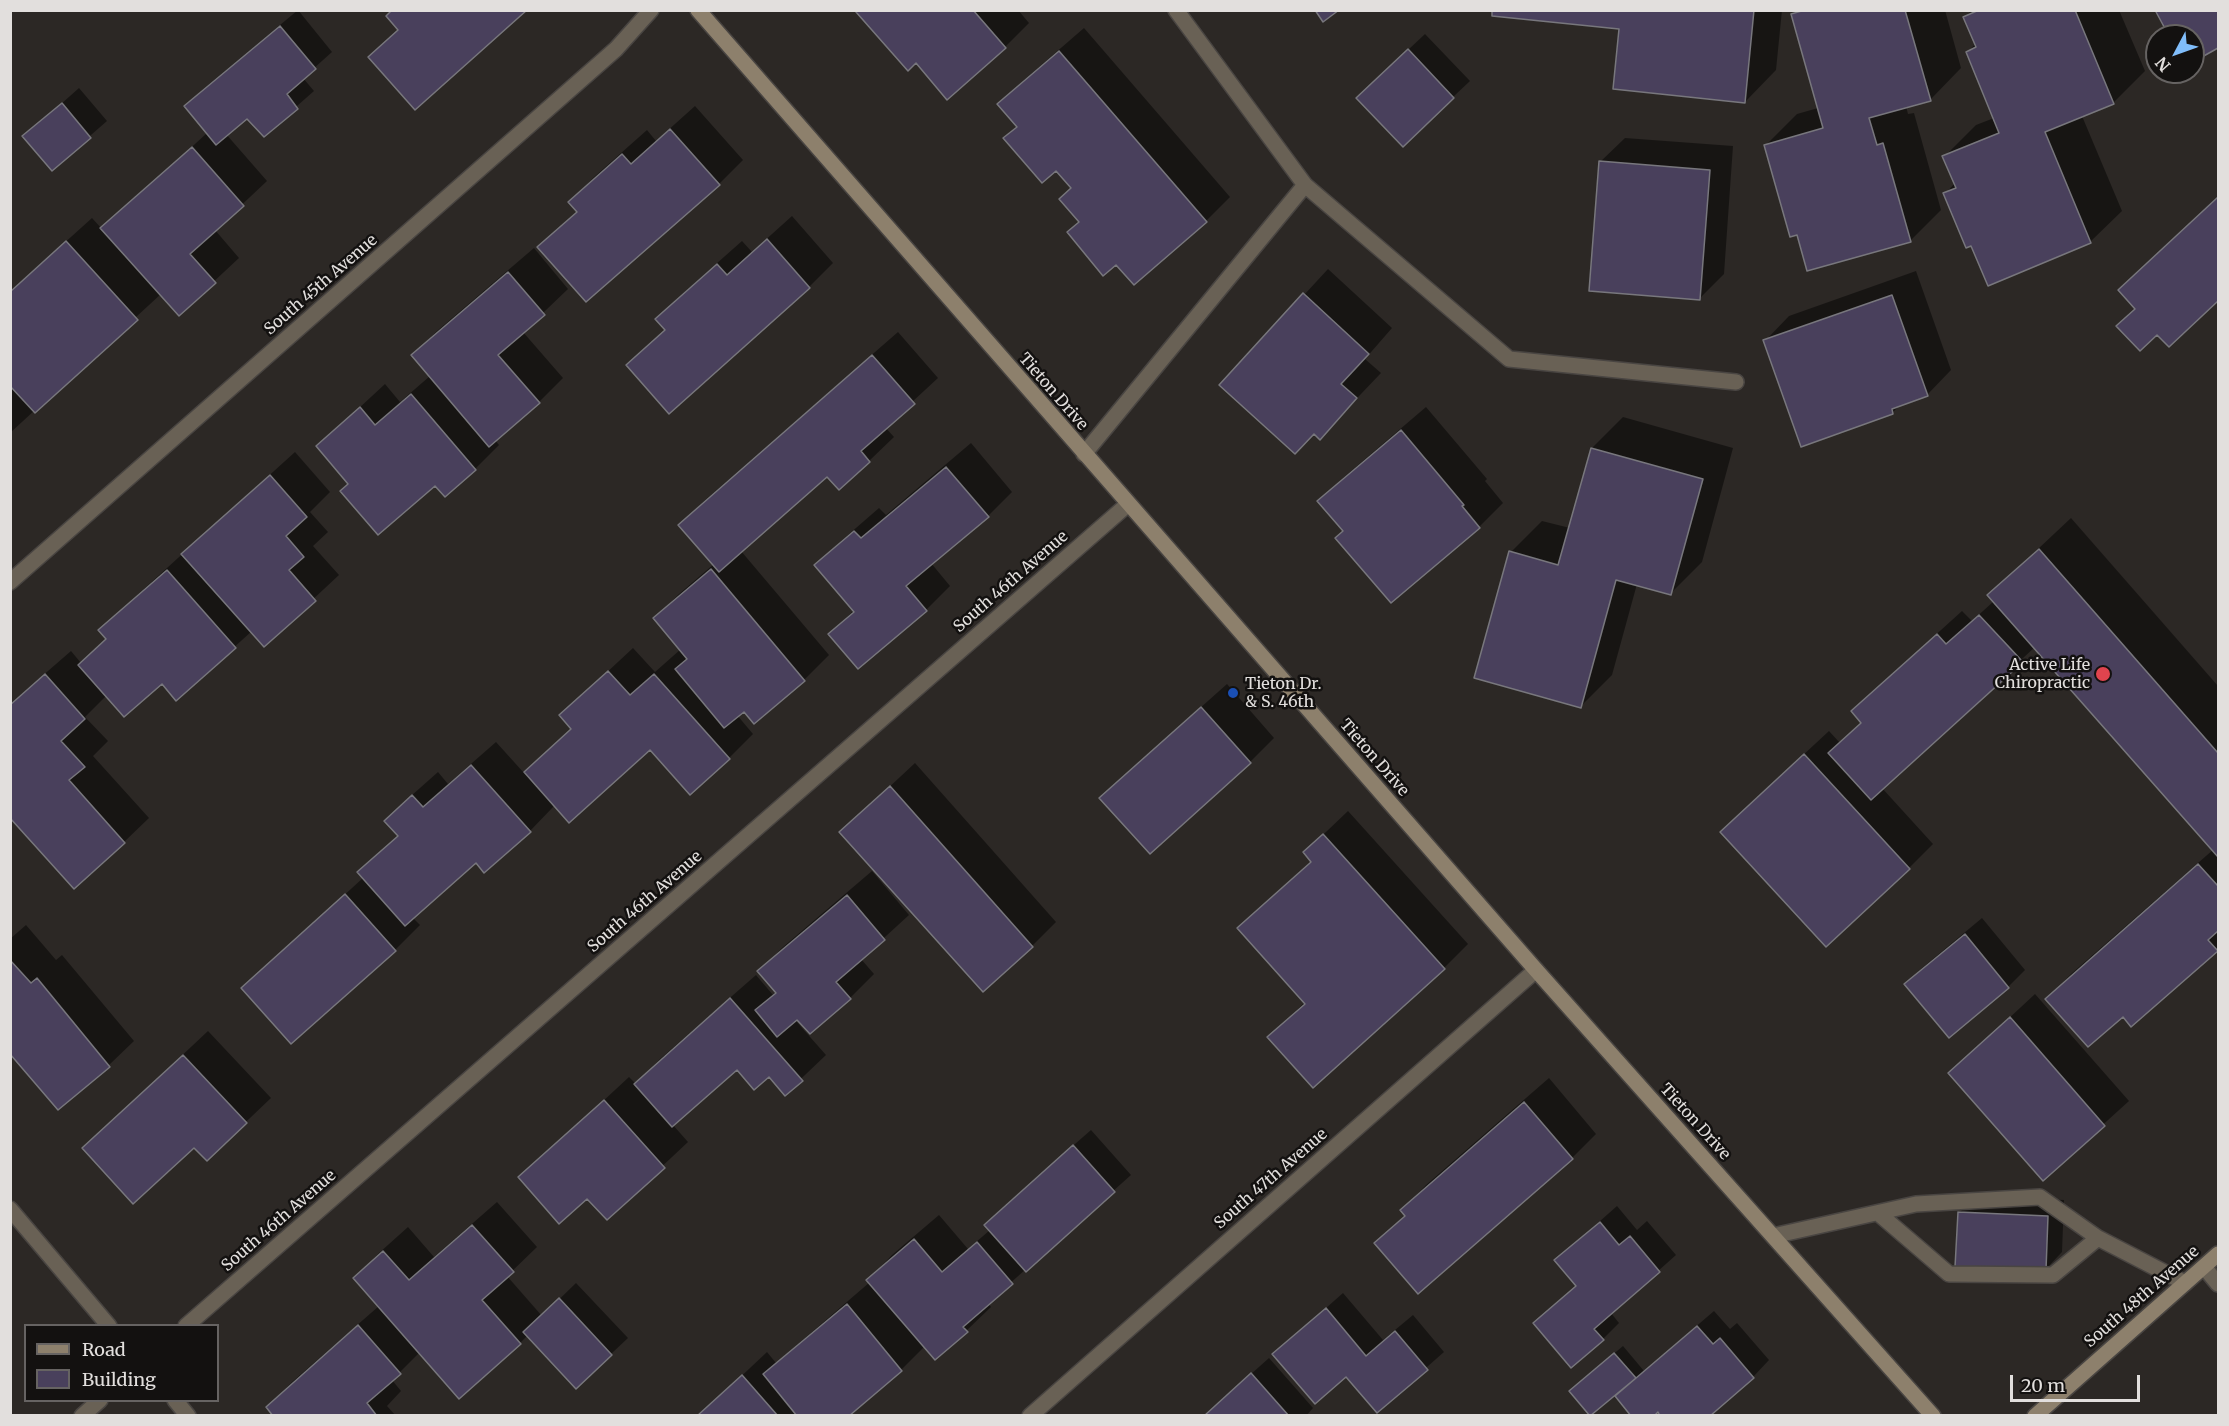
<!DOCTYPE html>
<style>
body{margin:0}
#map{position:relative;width:2229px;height:1426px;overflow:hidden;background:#2c2825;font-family:Merriweather,serif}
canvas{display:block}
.frame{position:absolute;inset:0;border:12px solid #e2dfdd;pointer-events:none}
.legend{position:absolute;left:24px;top:1324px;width:195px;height:78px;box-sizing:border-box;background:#131110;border:2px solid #666362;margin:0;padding:8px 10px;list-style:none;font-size:18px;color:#e2dfdd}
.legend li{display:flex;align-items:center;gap:12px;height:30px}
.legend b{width:30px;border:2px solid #666362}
.north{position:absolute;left:2145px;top:24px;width:60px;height:60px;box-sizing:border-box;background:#131110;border:2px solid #666362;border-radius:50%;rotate:229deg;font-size:16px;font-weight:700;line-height:24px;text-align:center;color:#e2dfdd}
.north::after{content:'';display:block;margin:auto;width:21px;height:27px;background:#80bdfa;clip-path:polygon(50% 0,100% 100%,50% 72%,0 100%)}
.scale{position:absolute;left:2010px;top:1375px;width:130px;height:27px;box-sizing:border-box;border:3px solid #e2dfdd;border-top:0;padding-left:8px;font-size:18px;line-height:21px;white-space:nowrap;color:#e2dfdd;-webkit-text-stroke:4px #131110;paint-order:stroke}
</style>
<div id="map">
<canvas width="2229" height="1426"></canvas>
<div class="frame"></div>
<ul class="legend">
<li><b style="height:8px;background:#8d806c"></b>Road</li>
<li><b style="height:16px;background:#49405c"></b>Building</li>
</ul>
<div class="north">N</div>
<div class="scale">20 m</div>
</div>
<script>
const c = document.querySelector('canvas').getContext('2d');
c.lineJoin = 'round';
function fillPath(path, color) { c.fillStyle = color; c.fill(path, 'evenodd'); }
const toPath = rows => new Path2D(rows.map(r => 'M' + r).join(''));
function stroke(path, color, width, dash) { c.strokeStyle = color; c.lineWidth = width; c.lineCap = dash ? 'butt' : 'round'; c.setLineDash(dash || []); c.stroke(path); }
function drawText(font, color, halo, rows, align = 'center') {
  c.font = font + ' Merriweather,serif'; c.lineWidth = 5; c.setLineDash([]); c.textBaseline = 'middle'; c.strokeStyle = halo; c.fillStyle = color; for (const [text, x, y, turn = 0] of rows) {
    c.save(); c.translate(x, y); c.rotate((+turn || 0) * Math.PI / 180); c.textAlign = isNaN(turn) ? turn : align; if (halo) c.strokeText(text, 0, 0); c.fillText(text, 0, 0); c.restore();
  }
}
fillPath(toPath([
 [298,10,332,52,303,78,314,91,264,135,248,117,226,134,267,181,215,230,239,258,179,314,161,294,10,433,10,292,92,218,102,229,207,133,186,106,202,90],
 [860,10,1018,10,1029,23,1005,47,916,61],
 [1494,10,1782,10,1776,70,1745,102,1621,28],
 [1797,10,1945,10,1961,68,1930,100,1906,106,1908,114,1914,113,1941,210,1910,241,1798,234,1766,145,1797,114,1818,108,1793,15],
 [1972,10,2119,10,2145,71,2113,103,2082,116,2122,211,2090,242,1972,244,1945,194,1955,183,1944,157,1976,125,1994,118,1968,52,1976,43,1965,17],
 [2156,10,2218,10,2218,47,2193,61,2193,36,2170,36],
 [1084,28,1230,197,1206,221,1116,263,1069,232,1080,221,1072,188,1056,169,1005,139,1018,126,999,104,1024,80],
 [1425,34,1470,81,1453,97,1374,82],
 [79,88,107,121,52,169,24,137],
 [695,106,743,160,719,184,539,247,578,211,570,202,594,177,647,130,656,141],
 [1625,138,1733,146,1724,274,1699,299,1600,162],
 [2218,197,2218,299,2169,345,2157,333,2118,326,2136,308,2144,266],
 [792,216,833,263,809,287,669,412,628,365,666,329,657,319,681,295,742,241,752,252],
 [534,248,568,289,523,332,563,378,539,402,495,440,499,445,475,469,435,484,350,483,318,446,385,384,400,402,430,376,413,355,437,331],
 [1328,269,1392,328,1365,359,1381,373,1320,437,1315,433,1221,385],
 [1916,271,1951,370,1927,395,1901,404,1892,413,1765,341,1789,316],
 [898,332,938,378,885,427,894,437,869,461,828,475,741,551,829,655,804,680,754,722,744,710,737,715,753,734,729,758,650,748,555,805,530,831,476,861,412,917,420,925,395,950,291,1042,243,988,364,877,359,873,399,835,411,796,438,772,448,784,496,742,524,773,572,728,561,715,633,648,655,672,681,649,655,618,679,594,714,564,680,525,704,501],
 [1426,407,1487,479,1485,481,1503,503,1479,527,1344,531,1319,501,1344,477],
 [1623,417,1733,448,1702,562,1670,594,1637,584,1612,675,1580,707,1511,552,1542,521,1570,528,1592,448],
 [971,443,1012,492,988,516,931,563,950,586,926,610,830,634,854,610,816,565,841,541,879,508,886,515],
 [295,452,330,492,310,512,328,532,313,546,339,575,264,645,252,631,177,699,162,682,107,695,85,717,108,741,93,756,149,818,124,842,10,816,10,704,71,651,81,663,107,638,100,630,125,606],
 [2071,518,2218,686,2218,948,2132,1024,2123,1015,2047,999,2071,974,2214,849,2035,647,1882,788,1933,844,1909,868,1747,807,1829,731,1840,743,1862,722,1853,711,1878,687,1962,611,1972,621,1994,601,1989,595],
 [1227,684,1274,738,1250,762,1101,798,1126,774],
 [915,763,1056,922,1032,946,841,832],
 [1348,811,1468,944,1444,968,1269,1037,1305,1002,1239,928,1312,860,1305,852],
 [872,871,909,915,861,959,874,974,850,998,810,1032,797,1018,795,1020,826,1055,785,1094,769,1075,737,1068,673,1125,688,1142,607,1218,587,1197,520,1178,629,1077,636,1084,660,1059,756,975,773,995,776,991,759,971,783,947],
 [1982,918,2025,970,2008,987,1949,1036,1906,984,1922,968],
 [26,925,56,960,62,955,134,1041,109,1065,58,1108,10,1051,10,939],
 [2035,994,2129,1101,2043,1179,1950,1073],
 [208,1031,271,1098,207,1159,194,1145,109,1124],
 [1549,1078,1596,1134,1572,1158,1418,1292,1376,1243,1406,1214,1402,1210,1426,1185],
 [1091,1130,1131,1175,988,1303,991,1307,966,1331,925,1346,901,1370,846,1416,699,1416,767,1352,776,1363,870,1282,868,1280,892,1255,939,1215,968,1249,990,1230,986,1225,1002,1208],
 [1976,1196,2064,1200,2062,1252,2046,1269,1959,1213],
 [497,1202,537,1247,507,1276,542,1316,576,1283,628,1338,611,1354,576,1387,528,1335,520,1343,420,1352,392,1380,401,1391,387,1406,396,1416,275,1416,268,1407,292,1382,379,1306,355,1278,379,1253,408,1227,434,1257],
 [1617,1206,1637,1230,1647,1221,1676,1255,1611,1313,1619,1323,1603,1339,1535,1323,1577,1285,1556,1260],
 [1343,1293,1383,1340,1413,1315,1444,1352,1377,1411,1346,1375,1274,1354],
 [1714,1311,1730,1329,1737,1323,1769,1360,1753,1377,1658,1410,1624,1387,1579,1383,1623,1346,1644,1371],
 [1269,1358,1313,1408,1306,1416,1204,1416]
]), '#0007');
const building = toPath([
 [392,10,527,10,415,110,368,57,398,30,386,16,392,10],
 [858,10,973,10,1006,48,947,100,916,63,908,71,856,12,858,10],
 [1315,10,1339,10,1323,22,1315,10],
 [1492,10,1754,10,1745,103,1613,89,1619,29,1492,16,1492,10],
 [1805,10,1905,10,1931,101,1869,118,1877,145,1883,143,1911,242,1807,271,1797,235,1790,237,1764,145,1823,128,1791,14,1805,10],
 [1979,10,2075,10,2114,104,2045,132,2091,243,1988,286,1971,246,1966,248,1943,193,1956,188,1942,156,1999,133,1966,52,1976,47,1963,17,1979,10],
 [2155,10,2218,10,2218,48,2193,62,2193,36,2169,36,2155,10],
 [280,26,316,69,287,94,298,109,264,137,247,119,216,145,184,106,280,26],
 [1408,49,1454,98,1403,147,1356,98,1408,49],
 [1059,51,1207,222,1134,285,1116,265,1103,276,1067,232,1079,222,1059,199,1071,188,1056,171,1042,183,1003,138,1017,127,997,104,1059,51],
 [62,103,91,138,52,171,22,136,62,103],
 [670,129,720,185,586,302,537,247,577,212,568,202,622,154,631,164,670,129],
 [192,147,244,206,190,254,216,283,179,316,100,228,192,147],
 [1599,161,1710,170,1700,300,1589,291,1599,161],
 [2218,197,2218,301,2169,347,2157,335,2140,351,2116,326,2135,309,2118,290,2218,197],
 [767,239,810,288,669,414,626,365,665,330,655,319,717,264,727,275,767,239],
 [66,241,138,320,35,413,10,386,10,292,66,241],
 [508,272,545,315,498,355,540,403,489,447,411,355,508,272],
 [1303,293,1369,354,1341,384,1357,398,1320,440,1314,434,1295,454,1219,385,1303,293],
 [1892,295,1928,396,1892,409,1893,414,1801,447,1763,340,1892,295],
 [872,355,915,404,861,451,870,462,839,490,827,477,719,572,678,525,872,355],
 [411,394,476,470,445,497,435,486,378,535,340,491,348,484,316,446,360,407,375,425,411,394],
 [1401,430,1464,505,1462,506,1480,528,1391,603,1335,538,1343,531,1317,501,1401,430],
 [1591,448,1703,479,1671,595,1616,580,1581,708,1474,678,1509,551,1558,565,1591,448],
 [946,467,989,517,906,586,927,611,858,669,828,634,854,612,814,565,854,531,861,538,946,467],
 [270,475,307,517,286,536,304,557,289,570,316,601,264,647,181,554,270,475],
 [2039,549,2218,753,2218,857,1987,595,2039,549],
 [711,569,805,681,754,724,744,712,724,728,675,669,687,659,653,618,711,569],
 [167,570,236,648,176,701,162,684,124,717,78,665,106,639,98,630,167,570],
 [1979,615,2023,662,1871,800,1828,753,1861,723,1851,711,1937,634,1946,644,1979,615],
 [608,671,630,695,654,674,730,759,690,795,650,750,569,823,524,772,571,729,559,715,608,671],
 [45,674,85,719,61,741,85,767,69,780,125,843,74,889,10,818,10,705,45,674],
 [1201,707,1251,763,1150,854,1099,798,1201,707],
 [1804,754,1910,869,1826,947,1720,832,1804,754],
 [471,765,531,832,484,873,476,863,405,926,357,872,398,836,384,821,412,795,423,807,471,765],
 [890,786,1033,947,983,992,839,832,890,786],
 [1323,834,1445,969,1313,1088,1267,1037,1305,1004,1237,928,1311,862,1303,852,1323,834],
 [2198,864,2218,886,2218,931,2208,940,2218,951,2131,1027,2123,1017,2088,1047,2045,999,2198,864],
 [345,894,396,951,291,1044,241,988,345,894],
 [847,895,885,940,836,982,851,999,810,1034,797,1020,777,1037,755,1010,776,993,757,971,847,895],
 [1965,934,2009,988,1949,1038,1904,984,1965,934],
 [10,960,31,983,37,978,110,1067,58,1110,10,1054,10,960],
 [730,998,803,1081,785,1096,769,1077,754,1090,737,1070,672,1127,634,1084,730,998],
 [2010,1017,2105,1126,2043,1181,1948,1073,2010,1017],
 [183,1055,247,1123,207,1161,194,1148,133,1204,82,1148,183,1055],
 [604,1100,665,1168,607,1220,587,1199,559,1224,518,1177,604,1100],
 [1524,1102,1573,1159,1418,1294,1374,1243,1405,1216,1400,1210,1524,1102],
 [1073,1145,1115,1192,1026,1272,984,1225,1073,1145],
 [1958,1212,2048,1216,2046,1270,1955,1267,1958,1212],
 [1600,1222,1619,1245,1630,1236,1660,1272,1594,1329,1604,1340,1571,1368,1533,1323,1576,1286,1554,1260,1600,1222],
 [472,1225,514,1272,482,1300,521,1344,459,1399,353,1278,383,1251,409,1280,472,1225],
 [914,1239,942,1272,977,1242,1013,1284,963,1327,968,1332,935,1360,866,1280,914,1239],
 [559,1298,612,1355,576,1389,523,1332,559,1298],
 [847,1304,902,1371,849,1416,797,1416,763,1374,847,1304],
 [1326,1308,1366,1356,1395,1331,1428,1370,1377,1413,1346,1377,1315,1404,1272,1354,1326,1308],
 [358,1325,401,1374,367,1403,377,1416,273,1416,266,1407,358,1325],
 [1697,1326,1713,1344,1720,1338,1754,1378,1710,1416,1660,1416,1658,1412,1654,1416,1631,1416,1615,1396,1697,1326],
 [1614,1353,1636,1378,1590,1416,1569,1391,1614,1353],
 [1251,1373,1289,1416,1204,1416,1251,1373],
 [742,1375,778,1416,697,1416,742,1375]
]);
fillPath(building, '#49405c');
stroke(building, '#78777d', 1.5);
const lane = toPath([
 [1176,10,1305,185,1509,359,1736,382],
 [1084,454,1305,185],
 [1878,1213,1949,1274,2053,1275,2098,1238],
 [1773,1236,1916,1204,2040,1197,2098,1238,2185,1283],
 [2204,1267,2218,1284]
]);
const street = toPath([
 [10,582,616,49,651,10],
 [10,1209,109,1326],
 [186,1326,1127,505],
 [175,1400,188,1416],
 [82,1416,100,1400],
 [1030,1416,1536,970]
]);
const secondary = toPath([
 [698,10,1536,970,1933,1416],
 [2035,1416,2218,1254]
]);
stroke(lane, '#494542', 18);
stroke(street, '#494542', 18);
stroke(secondary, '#494542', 18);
stroke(lane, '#696155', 15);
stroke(street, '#696155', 15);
stroke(secondary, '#8d806c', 15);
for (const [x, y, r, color] of [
 [2103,674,8,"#e0444e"],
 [1233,693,6,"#1a4fb4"]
]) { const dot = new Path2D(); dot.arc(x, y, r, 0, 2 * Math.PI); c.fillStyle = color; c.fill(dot); stroke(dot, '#131110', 2); }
drawText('16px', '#e2dfdd', '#131110', [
 ["South 45th Avenue",321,285,-41],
 ["Tieton Drive",1053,392,49],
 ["South 46th Avenue",1011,582,-41],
 ["Tieton Drive",1374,758,49],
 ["South 46th Avenue",645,902,-41],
 ["Tieton Drive",1695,1122,48],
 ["South 47th Avenue",1271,1179,-41],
 ["South 46th Avenue",279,1221,-41],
 ["South 48th Avenue",2142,1297,-41]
]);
drawText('16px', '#e2dfdd', '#131110', [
 ["Active Life",2090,665],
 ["Chiropractic",2090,683],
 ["Tieton Dr.",1245,684,"left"],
 ["& S. 46th",1245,702,"left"]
], 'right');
</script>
